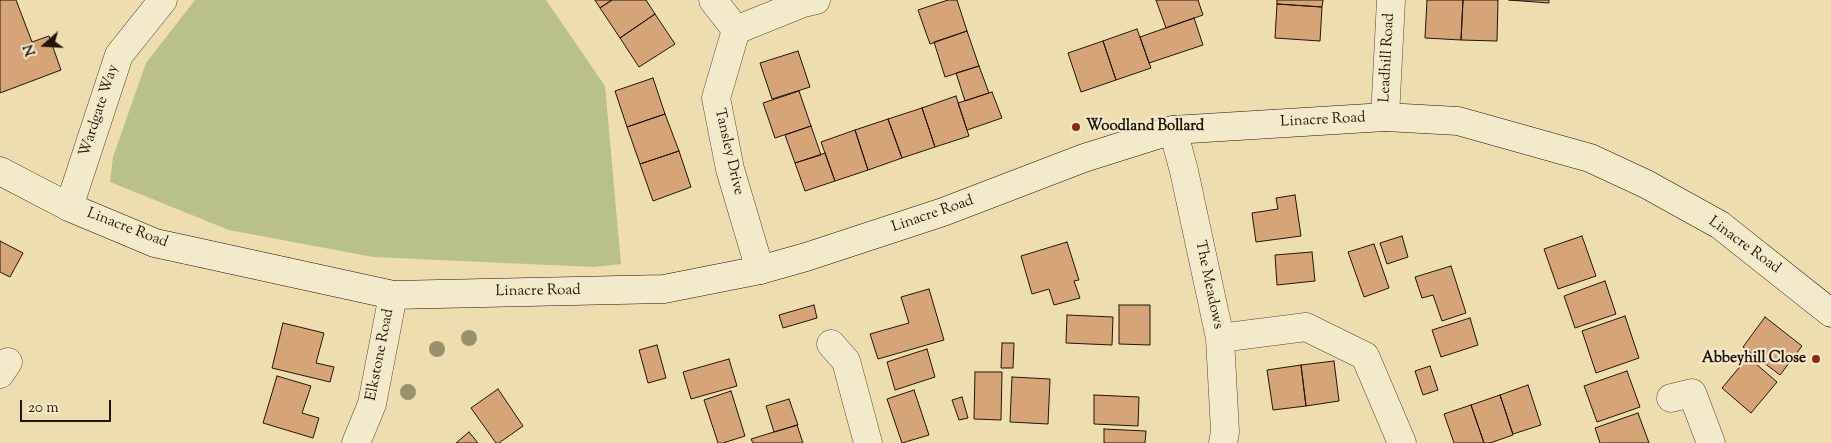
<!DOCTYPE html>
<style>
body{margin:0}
#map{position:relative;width:1831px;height:443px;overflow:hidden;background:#edddaf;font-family:"Sorts Mill Goudy",serif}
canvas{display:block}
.north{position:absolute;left:20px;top:20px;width:50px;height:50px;-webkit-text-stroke:4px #f3e9cb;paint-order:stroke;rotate:251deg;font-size:14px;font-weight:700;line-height:20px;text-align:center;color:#231509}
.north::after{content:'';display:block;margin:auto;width:18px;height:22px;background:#231509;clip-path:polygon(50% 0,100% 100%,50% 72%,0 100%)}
.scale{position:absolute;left:20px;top:400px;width:91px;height:22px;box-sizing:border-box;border:2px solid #231509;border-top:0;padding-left:6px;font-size:15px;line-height:18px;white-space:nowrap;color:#231509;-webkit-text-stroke:4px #f3e9cb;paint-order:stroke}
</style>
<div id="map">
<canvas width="1831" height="443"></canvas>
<div class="north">N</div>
<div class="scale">20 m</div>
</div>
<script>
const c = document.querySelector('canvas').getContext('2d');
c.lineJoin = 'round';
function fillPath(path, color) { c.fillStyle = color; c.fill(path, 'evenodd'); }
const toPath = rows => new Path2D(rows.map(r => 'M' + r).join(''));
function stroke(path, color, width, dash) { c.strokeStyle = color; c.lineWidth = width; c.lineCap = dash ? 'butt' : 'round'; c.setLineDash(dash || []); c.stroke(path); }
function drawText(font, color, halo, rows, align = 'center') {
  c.font = font + ' "Sorts Mill Goudy",serif'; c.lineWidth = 4.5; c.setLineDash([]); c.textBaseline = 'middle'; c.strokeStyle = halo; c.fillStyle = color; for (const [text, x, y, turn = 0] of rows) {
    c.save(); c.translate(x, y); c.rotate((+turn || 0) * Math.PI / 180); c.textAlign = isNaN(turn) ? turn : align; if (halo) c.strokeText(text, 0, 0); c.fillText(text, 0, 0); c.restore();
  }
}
fillPath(toPath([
 [195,0,546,0,605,86,621,264,594,267,373,257,229,230,110,182,113,157,146,63]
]), '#b9c08a');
const building = toPath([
 [0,0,16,0,32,42,49,36,61,70,0,93,0,0],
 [595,0,612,0,600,8,595,0],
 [612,0,646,0,655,14,620,38,600,8,612,0],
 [948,0,957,0,967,31,930,44,918,10,948,0],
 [1156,0,1198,0,1203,15,1166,28,1156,0],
 [1277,0,1323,0,1322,7,1277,4,1277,0],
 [1427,0,1463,0,1461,40,1425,38,1427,0],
 [1463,0,1498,0,1497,41,1461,40,1463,0],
 [1509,0,1549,0,1549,3,1509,0],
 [1277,4,1322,7,1320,41,1275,38,1277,4],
 [655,14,675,44,639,67,620,38,655,14],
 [1194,18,1203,45,1149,63,1140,37,1194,18],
 [1137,29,1151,68,1116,80,1103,41,1137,29],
 [967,31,979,66,945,77,934,42,967,31],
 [1103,41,1116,80,1081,92,1068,53,1103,41],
 [798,51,810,87,772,99,760,63,798,51],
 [979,66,989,93,965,101,956,73,979,66],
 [653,78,665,114,627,127,615,91,653,78],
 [799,91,811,126,775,138,763,103,799,91],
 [992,92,1002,118,967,130,958,103,992,92],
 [956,96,969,136,935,147,922,108,956,96],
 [922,108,935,147,902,158,888,119,922,108],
 [665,114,679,151,640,164,627,127,665,114],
 [888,119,902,158,868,170,855,130,888,119],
 [811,126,821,155,795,163,785,135,811,126],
 [855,130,868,170,835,181,821,142,855,130],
 [679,151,691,187,653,201,640,164,679,151],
 [825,153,835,181,805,191,795,163,825,153],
 [1295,195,1301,236,1256,242,1252,213,1278,209,1276,198,1295,195],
 [1402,236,1408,257,1387,264,1380,243,1402,236],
 [1582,236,1596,276,1558,289,1544,249,1582,236],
 [0,241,23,253,10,277,0,272,0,241],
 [1067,242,1079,280,1074,281,1080,298,1054,305,1049,289,1032,294,1021,256,1067,242],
 [1374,244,1389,288,1364,297,1348,252,1374,244],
 [1312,252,1315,281,1277,285,1275,255,1312,252],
 [1451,266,1466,313,1442,321,1433,295,1422,298,1415,277,1451,266],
 [1605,281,1616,314,1575,328,1564,296,1605,281],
 [929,289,944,340,878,359,870,334,909,323,901,297,929,289],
 [814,305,817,318,783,328,779,315,814,305],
 [1119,305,1150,305,1150,345,1119,344,1119,305],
 [1067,315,1113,317,1112,345,1066,343,1067,315],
 [1625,316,1639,358,1596,373,1582,331,1625,316],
 [1765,317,1802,346,1780,375,1743,347,1765,317],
 [1470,318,1478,345,1441,357,1432,330,1470,318],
 [283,323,324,333,316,363,334,367,330,382,272,368,283,323],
 [1002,343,1014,343,1013,368,1001,368,1002,343],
 [657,345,666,378,648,383,639,350,657,345],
 [927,349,935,377,895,390,887,362,927,349],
 [1748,357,1777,382,1751,413,1722,388,1748,357],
 [729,359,737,386,691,399,683,372,729,359],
 [1334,361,1339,401,1306,406,1301,365,1334,361],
 [1301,365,1306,406,1273,410,1267,370,1301,365],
 [1430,366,1438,390,1423,395,1415,371,1430,366],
 [1627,371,1640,407,1597,422,1584,386,1627,371],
 [975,372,1002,372,1001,420,974,419,975,372],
 [277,376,311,386,302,413,319,418,313,438,263,423,277,376],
 [1012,377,1050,379,1048,424,1010,422,1012,377],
 [1528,385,1541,425,1513,434,1500,395,1528,385],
 [498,389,523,426,499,443,496,443,471,408,498,389],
 [914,390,929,435,902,443,887,399,914,390],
 [731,391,745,436,723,443,718,443,704,400,731,391],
 [1094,395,1139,397,1138,426,1094,424,1094,395],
 [1500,395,1513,435,1490,443,1484,443,1471,405,1500,395],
 [962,397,968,418,959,420,952,400,962,397],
 [789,399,798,425,774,432,766,406,789,399],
 [1471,405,1484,443,1454,443,1444,414,1471,405],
 [1638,413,1649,443,1600,443,1595,428,1638,413],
 [797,425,803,443,753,443,751,439,797,425],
 [1104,429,1146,431,1145,443,1104,443,1104,429],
 [469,432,478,443,456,443,469,432]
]);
fillPath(building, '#d5a578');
stroke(building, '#231509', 1);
const street = toPath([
 [713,0,736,30],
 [1385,117,1391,0],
 [1173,130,1184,171,1220,338,1225,432,1223,443],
 [69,207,119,55,163,0],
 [760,270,730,169,716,98,736,30,803,3,816,0],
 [1220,338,1306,327,1365,356,1402,443],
 [831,344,846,361,868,443],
 [0,374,8,362],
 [1671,398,1692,393,1711,443],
 [356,443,372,404,393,295]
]);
const secondary = toPath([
 [0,171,69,207,155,243,393,295,664,289,760,270,806,257,943,212,1084,158,1173,130,1385,117,1458,121,1590,158,1646,184,1720,225,1831,313]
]);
stroke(street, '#564732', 29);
stroke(secondary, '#231509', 29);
stroke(street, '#f3e9cb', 28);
stroke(secondary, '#f3e9cb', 28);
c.fillStyle = '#9b906c';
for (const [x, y] of [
 [469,338],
 [437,349],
 [408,392]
]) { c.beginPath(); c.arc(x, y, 8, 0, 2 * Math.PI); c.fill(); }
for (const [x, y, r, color] of [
 [1076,127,5,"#8f2418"],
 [1816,359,5,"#8f2418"]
]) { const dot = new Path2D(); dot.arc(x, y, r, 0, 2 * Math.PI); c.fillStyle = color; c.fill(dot); stroke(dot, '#f3e9cb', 2); }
drawText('15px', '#231509', '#f3e9cb', [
 ["Leadhill Road",1388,58,-87],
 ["Wardgate Way",100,111,-72],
 ["Linacre Road",1323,121,-3],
 ["Tansley Drive",728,152,77],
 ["Linacre Road",933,215,-19],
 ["Linacre Road",127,229,21],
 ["Linacre Road",1744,246,36],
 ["The Meadows",1208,285,78],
 ["Linacre Road",538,292,-1],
 ["Elkstone Road",381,355,-79]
]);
drawText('bold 15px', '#231509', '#f3e9cb', [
 ["Woodland Bollard",1086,127],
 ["Abbeyhill Close",1806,359,"right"]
], 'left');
</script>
